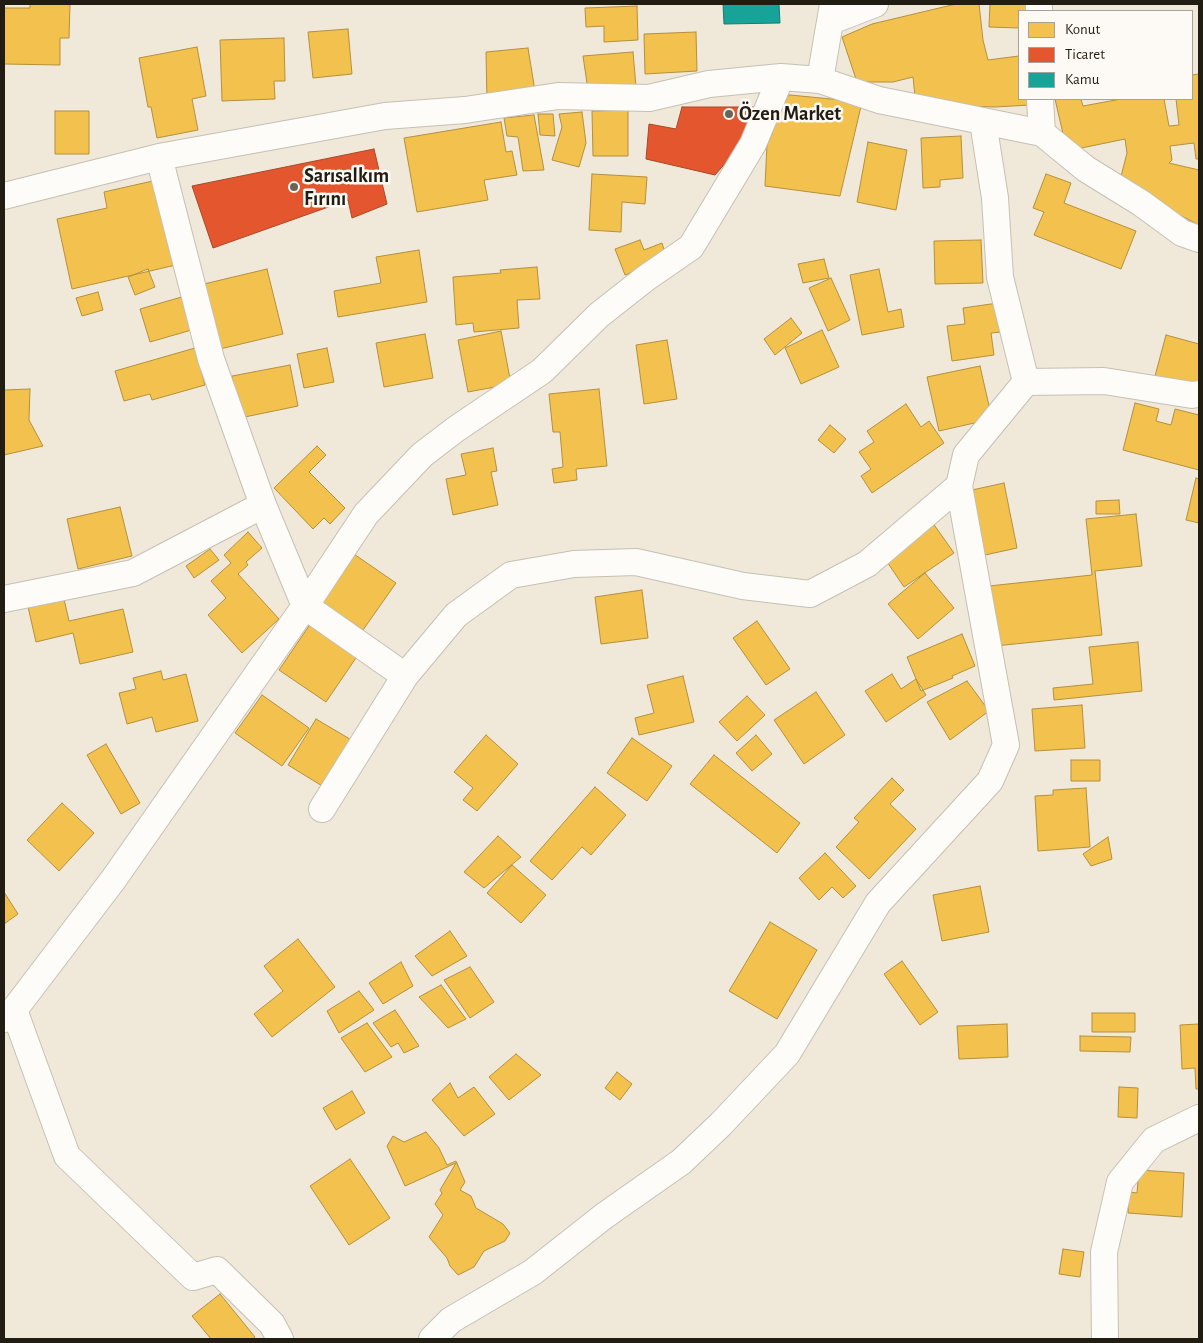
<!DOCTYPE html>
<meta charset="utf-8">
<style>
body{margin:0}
#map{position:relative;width:1203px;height:1343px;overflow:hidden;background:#f0e8d9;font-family:"Alegreya Sans",sans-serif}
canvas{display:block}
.frame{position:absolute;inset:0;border:5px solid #221d13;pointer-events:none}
.legend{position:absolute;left:1018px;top:10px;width:175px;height:90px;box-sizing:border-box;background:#fdfaf5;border:1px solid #a5a29b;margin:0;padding:6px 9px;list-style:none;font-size:15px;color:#221d13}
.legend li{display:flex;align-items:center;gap:10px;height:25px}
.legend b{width:25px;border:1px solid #a5a29b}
</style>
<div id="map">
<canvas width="1203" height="1343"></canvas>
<div class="frame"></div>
<ul class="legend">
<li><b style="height:14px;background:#f2c14e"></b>Konut</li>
<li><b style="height:14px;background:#e4572e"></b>Ticaret</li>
<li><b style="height:14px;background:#17a398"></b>Kamu</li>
</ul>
</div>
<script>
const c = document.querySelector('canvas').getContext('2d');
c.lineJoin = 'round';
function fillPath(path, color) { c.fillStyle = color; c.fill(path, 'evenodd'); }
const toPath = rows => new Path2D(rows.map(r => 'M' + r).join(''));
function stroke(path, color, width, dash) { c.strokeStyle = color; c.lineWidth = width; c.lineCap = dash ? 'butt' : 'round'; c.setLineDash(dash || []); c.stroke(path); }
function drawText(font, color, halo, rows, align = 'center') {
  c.font = font + ' "Alegreya Sans",sans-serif'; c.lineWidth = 5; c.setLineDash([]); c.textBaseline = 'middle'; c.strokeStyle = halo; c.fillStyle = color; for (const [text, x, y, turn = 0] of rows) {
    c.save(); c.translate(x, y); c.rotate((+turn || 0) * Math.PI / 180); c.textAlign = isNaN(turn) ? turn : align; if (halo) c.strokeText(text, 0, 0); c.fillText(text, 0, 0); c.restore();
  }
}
const homes = toPath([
 [30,4,70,4,69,38,60,38,60,65,4,64,4,8,30,8,30,4],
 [956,4,979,4,983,40,988,60,1019,56,1019,99,1030,99,1030,105,995,107,961,106,915,97,913,77,893,82,857,82,842,37,872,24,956,4],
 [990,4,1028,4,1028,11,1019,11,1019,28,989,27,990,4],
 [637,6,638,40,604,42,604,26,586,27,585,8,637,6],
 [348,29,352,74,313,78,308,32,348,29],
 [696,32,697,71,645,74,644,34,696,32],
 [284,38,285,81,274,81,275,99,222,101,220,40,284,38],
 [197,47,206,96,192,99,198,130,157,138,151,107,148,107,139,58,197,47],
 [528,48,536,97,487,102,486,52,528,48],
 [633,52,637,98,589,97,583,56,633,52],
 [1199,74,1199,159,1196,159,1194,143,1170,146,1172,160,1169,163,1199,170,1199,225,1119,184,1127,153,1125,139,1067,151,1055,99,1081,99,1083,106,1121,99,1164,99,1169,126,1179,125,1176,99,1192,99,1192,75,1199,74],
 [790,95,862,102,840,196,765,186,767,144,772,134,777,102,790,95],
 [628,110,628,156,593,156,592,111,628,110],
 [55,111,89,111,89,154,55,154,55,111],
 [582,112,586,143,579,167,552,160,562,127,559,114,582,112],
 [538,114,553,114,555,136,540,135,538,114],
 [534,115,544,170,523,171,518,137,507,136,504,118,534,115],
 [501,122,506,152,512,151,517,175,484,180,488,200,417,212,404,138,501,122],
 [961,136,963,178,940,180,940,187,923,188,921,138,961,136],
 [868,142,907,150,896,210,857,202,868,142],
 [592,174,647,177,645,204,622,202,621,232,589,230,592,174],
 [1046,174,1071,183,1064,203,1136,231,1121,269,1034,235,1044,212,1033,208,1046,174],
 [157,180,176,265,72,289,57,219,107,208,104,192,157,180],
 [640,240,644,250,662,243,667,259,625,275,615,249,640,240],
 [981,240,983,283,935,284,934,241,981,240],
 [419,250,427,302,338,317,334,291,381,283,376,257,419,250],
 [824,259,829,278,803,283,798,264,824,259],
 [537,267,540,299,517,300,519,328,474,332,473,323,456,325,453,277,501,273,500,270,537,267],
 [148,269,155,287,135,295,128,277,148,269],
 [267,269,283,334,220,349,204,284,267,269],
 [879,269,888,312,901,309,904,327,862,335,850,275,879,269],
 [831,278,850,320,828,331,809,288,831,278],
 [98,292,103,310,82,316,76,298,98,292],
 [185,296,195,329,150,342,140,309,185,296],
 [998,303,1002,332,991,333,994,355,952,361,947,326,965,324,963,308,998,303],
 [791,318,802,333,775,355,764,339,791,318],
 [822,330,839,367,801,384,785,348,822,330],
 [501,331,511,384,468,392,458,340,501,331],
 [425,334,433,378,384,387,376,343,425,334],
 [1166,335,1199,344,1199,387,1155,376,1166,335],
 [667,340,677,399,644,404,636,345,667,340],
 [195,348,205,385,152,400,150,394,124,401,115,371,195,348],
 [327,348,334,382,304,388,297,354,327,348],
 [290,365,298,406,240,418,232,376,290,365],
 [980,366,992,419,939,431,927,377,980,366],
 [30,389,29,420,43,446,4,455,4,390,30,389],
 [599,389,607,466,576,469,577,480,554,483,552,469,563,467,560,432,553,432,549,394,599,389],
 [1135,403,1159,409,1156,421,1171,425,1175,409,1199,415,1199,470,1123,450,1135,403],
 [906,404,921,427,929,421,944,443,872,493,861,476,871,469,859,452,874,442,867,431,906,404],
 [830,425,846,439,834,453,818,440,830,425],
 [317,446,326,455,309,472,345,508,330,524,324,518,313,529,274,488,317,446],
 [493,448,497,471,491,472,498,505,453,515,446,479,466,475,461,454,493,448],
 [1196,478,1199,479,1199,523,1186,520,1196,478],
 [1004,483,1017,548,976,557,963,492,1004,483],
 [1119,500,1120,514,1096,514,1096,501,1119,500],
 [120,507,132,556,78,569,67,519,120,507],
 [1136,514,1142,566,1095,571,1102,635,995,646,989,586,1092,575,1086,519,1136,514],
 [930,519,954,553,904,587,881,553,930,519],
 [248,532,262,548,246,562,248,565,238,574,279,619,242,653,208,615,226,598,211,581,231,563,224,555,248,532],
 [210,549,219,560,194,578,186,566,210,549],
 [348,550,396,583,363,630,316,598,348,550],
 [925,573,954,608,918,639,888,604,925,573],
 [62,590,69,621,123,609,133,652,80,664,73,633,36,642,26,598,62,590],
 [642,590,648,638,601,644,595,597,642,590],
 [757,621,790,669,766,685,733,638,757,621],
 [311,623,358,655,326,702,279,670,311,623],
 [962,634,975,666,952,676,953,678,921,691,907,657,962,634],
 [1138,642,1142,691,1054,700,1053,688,1093,684,1089,647,1138,642],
 [161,671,163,680,186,674,198,721,156,732,152,717,127,724,119,693,136,689,133,678,161,671],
 [892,674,901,689,916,679,926,695,886,722,865,691,892,674],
 [683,676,694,722,639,735,635,718,654,713,647,685,683,676],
 [967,681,989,711,950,740,927,702,967,681],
 [816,692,845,735,804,764,774,720,816,692],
 [262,695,309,728,282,766,235,733,262,695],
 [747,696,765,715,737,741,719,722,747,696],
 [1082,705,1085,748,1035,751,1032,709,1082,705],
 [316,719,360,745,332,792,288,765,316,719],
 [486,735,518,764,477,811,463,800,473,788,454,772,486,735],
 [756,735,772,754,752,771,736,753,756,735],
 [632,738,672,766,647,801,607,773,632,738],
 [106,744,140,803,121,814,87,755,106,744],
 [714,755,800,823,777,853,690,784,714,755],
 [1071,760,1100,760,1100,781,1071,781,1071,760],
 [892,778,904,790,890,804,916,829,869,879,836,847,859,822,854,818,892,778],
 [595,787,626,815,591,855,582,847,552,880,530,861,595,787],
 [1086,788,1090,847,1038,851,1035,796,1053,795,1053,790,1086,788],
 [62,803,94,833,59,871,27,840,62,803],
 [498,836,521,857,484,888,464,872,498,836],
 [1108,837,1112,859,1091,866,1083,854,1108,837],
 [825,853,856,886,843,898,832,887,819,900,799,878,825,853],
 [512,865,546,895,521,923,487,893,512,865],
 [980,886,989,932,942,941,933,895,980,886],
 [4,892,18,914,4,924,4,892],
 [770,922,817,950,777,1019,729,991,770,922],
 [450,931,467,956,432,976,415,956,450,931],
 [298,939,335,987,272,1037,254,1014,283,991,264,966,298,939],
 [902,961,938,1012,920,1025,884,974,902,961],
 [401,962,413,986,383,1004,369,983,401,962],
 [470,967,494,1002,470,1018,444,980,470,967],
 [441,985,466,1019,448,1028,419,997,441,985],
 [359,991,374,1010,339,1033,327,1011,359,991],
 [395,1010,419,1046,404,1053,398,1043,391,1047,373,1023,395,1010],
 [1092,1013,1135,1013,1135,1032,1092,1032,1092,1013],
 [367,1023,392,1057,365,1072,341,1038,367,1023],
 [1007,1024,1008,1057,959,1059,957,1026,1007,1024],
 [1199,1024,1199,1089,1196,1089,1195,1068,1182,1069,1180,1025,1199,1024],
 [1080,1036,1131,1037,1130,1052,1080,1051,1080,1036],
 [516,1054,541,1075,509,1100,489,1077,516,1054],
 [617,1072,632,1084,620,1100,605,1088,617,1072],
 [450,1083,458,1098,474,1087,495,1114,464,1136,432,1100,450,1083],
 [1119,1087,1138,1088,1137,1118,1118,1117,1119,1087],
 [352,1091,365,1113,336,1130,323,1108,352,1091],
 [426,1132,439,1148,447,1165,456,1161,465,1182,460,1190,471,1196,476,1208,503,1224,510,1233,505,1241,484,1251,474,1267,458,1275,450,1266,447,1258,429,1237,443,1215,435,1204,442,1193,440,1190,456,1163,405,1186,387,1146,393,1136,404,1142,426,1132],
 [350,1159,390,1218,349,1245,310,1186,350,1159],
 [1139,1170,1184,1173,1182,1217,1128,1213,1129,1192,1137,1193,1139,1170],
 [1063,1249,1084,1252,1080,1277,1059,1274,1063,1249],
 [220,1294,255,1337,252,1339,211,1339,192,1316,220,1294]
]);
fillPath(homes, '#f2c14e');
stroke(homes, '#b4903c', 1);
const shops = toPath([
 [682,107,759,107,743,143,715,175,646,159,649,124,676,129,682,107],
 [374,149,387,204,352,218,348,200,213,248,192,186,374,149]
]);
fillPath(shops, '#e4572e');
stroke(shops, '#aa4626', 1);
const public = toPath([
 [723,4,779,4,780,23,724,24,723,4]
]);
fillPath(public, '#17a398');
stroke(public, '#1a7b70', 1);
const minor = toPath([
 [1039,4,1039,11],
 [831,21,875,4],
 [820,80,833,4],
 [1040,99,1042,133],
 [159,157,211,359,263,505,305,606,405,676],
 [4,196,159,157,385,116,465,110,558,96,649,98,709,84,781,77,820,80,879,100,1042,133,1086,169,1141,203,1182,233,1199,239],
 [1026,382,1104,381,1192,395,1199,394],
 [4,599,133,573,263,505],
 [322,809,405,676,456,615,511,575,574,564,636,562,743,586,810,594,867,564,959,486],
 [14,1010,67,1156,193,1277,217,1270,272,1324,280,1339],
 [4,1019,14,1010,113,880,305,606,366,514,422,455,456,429,542,371,599,315,646,278,691,247,753,144,781,77],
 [432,1339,451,1320,533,1272,604,1216,681,1162,721,1124,787,1054,878,903,990,781,1006,745,959,486,966,455,1026,382,1000,277,995,198,983,122],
 [1105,1339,1104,1252,1120,1182,1154,1140,1199,1118]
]);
stroke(minor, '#c6c0b4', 28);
stroke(minor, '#fdfcf9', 26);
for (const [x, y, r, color] of [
 [729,114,5,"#6a6458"],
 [294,187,5,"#6a6458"]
]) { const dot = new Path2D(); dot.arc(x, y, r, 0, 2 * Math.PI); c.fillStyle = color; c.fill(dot); stroke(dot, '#fdfaf5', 2); }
drawText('bold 20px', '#221d13', '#fdfaf5', [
 ["Özen Market",739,114],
 ["Sarısalkım",304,176],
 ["Fırını",304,199]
], 'left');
</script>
